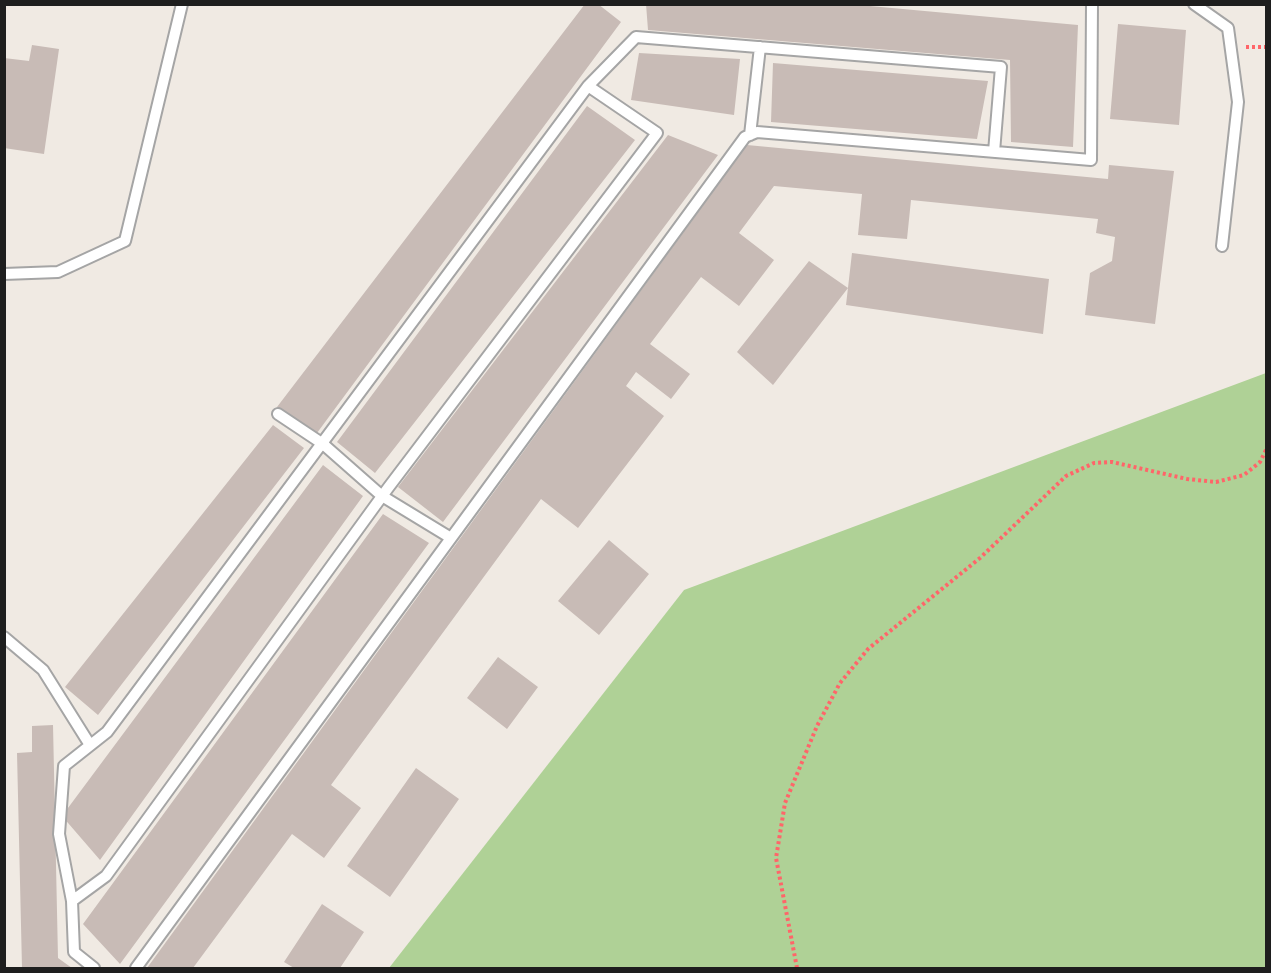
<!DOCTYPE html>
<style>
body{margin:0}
#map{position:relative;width:1271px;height:973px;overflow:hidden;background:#f0eae3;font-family:Helvetica,sans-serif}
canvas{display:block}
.frame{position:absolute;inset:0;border:6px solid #1e1e1e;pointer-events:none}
</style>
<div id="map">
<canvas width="1271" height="973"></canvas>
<div class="frame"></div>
</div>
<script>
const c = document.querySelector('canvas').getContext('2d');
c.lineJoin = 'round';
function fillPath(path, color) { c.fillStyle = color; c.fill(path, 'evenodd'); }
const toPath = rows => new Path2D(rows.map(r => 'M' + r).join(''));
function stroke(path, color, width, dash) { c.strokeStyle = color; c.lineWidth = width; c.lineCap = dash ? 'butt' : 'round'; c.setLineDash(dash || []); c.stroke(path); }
fillPath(toPath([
 [1266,373,1266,968,389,968,684,590]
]), '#afd196');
fillPath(toPath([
 [585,4,598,4,621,22,317,433,277,407],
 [646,4,848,4,1078,25,1073,147,1011,142,1010,60,648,30],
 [1118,24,1186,30,1179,125,1110,119],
 [32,45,59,49,44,154,4,148,4,58,29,61],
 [639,53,740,59,734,115,631,100],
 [773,63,988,81,977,139,771,122],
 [587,106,635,140,375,473,337,442],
 [668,135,718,155,443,522,398,487],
 [747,145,1108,179,1109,165,1174,171,1155,324,1085,315,1090,273,1112,261,1115,237,1096,233,1098,219,911,200,907,239,858,235,862,194,774,186,739,233,774,260,739,306,701,277,650,344,690,374,671,399,636,372,626,386,664,416,578,528,541,499,331,785,361,808,324,858,292,834,193,968,147,968],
 [852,253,1049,279,1043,334,846,305],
 [809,261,848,288,773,385,737,352],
 [273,425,304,448,98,715,65,687],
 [323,465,363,496,100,860,62,816],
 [383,514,429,543,120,964,83,924],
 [609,540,649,574,599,635,558,601],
 [498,657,538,687,507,729,467,698],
 [53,725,58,958,72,968,22,968,17,753,32,752,32,726],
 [416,768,459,799,390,897,347,866],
 [322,904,364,932,340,968,294,968,284,962]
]), '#c8bbb6');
const lane = toPath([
 [1194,4,1228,28,1238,102,1222,246],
 [750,135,760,47],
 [4,274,58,272,125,241,182,4],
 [278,414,323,444,382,496,451,538],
 [4,637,43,670,90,745],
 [72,901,59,834,64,766,107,732,588,86],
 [94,968,74,952,72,901,106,876,388,488,657,133,588,86,636,37,1001,67,994,152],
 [136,968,745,137,757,132,1091,160,1092,4]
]);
stroke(lane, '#a5a5a5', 14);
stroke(toPath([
 [1246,47,1266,47],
 [797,968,776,858,785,803,817,726,840,683,868,649,980,558,1066,476,1094,463,1112,462,1187,479,1216,482,1244,475,1260,462,1266,450]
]), '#ff6569', 4, [3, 3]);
stroke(lane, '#fff', 10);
</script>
